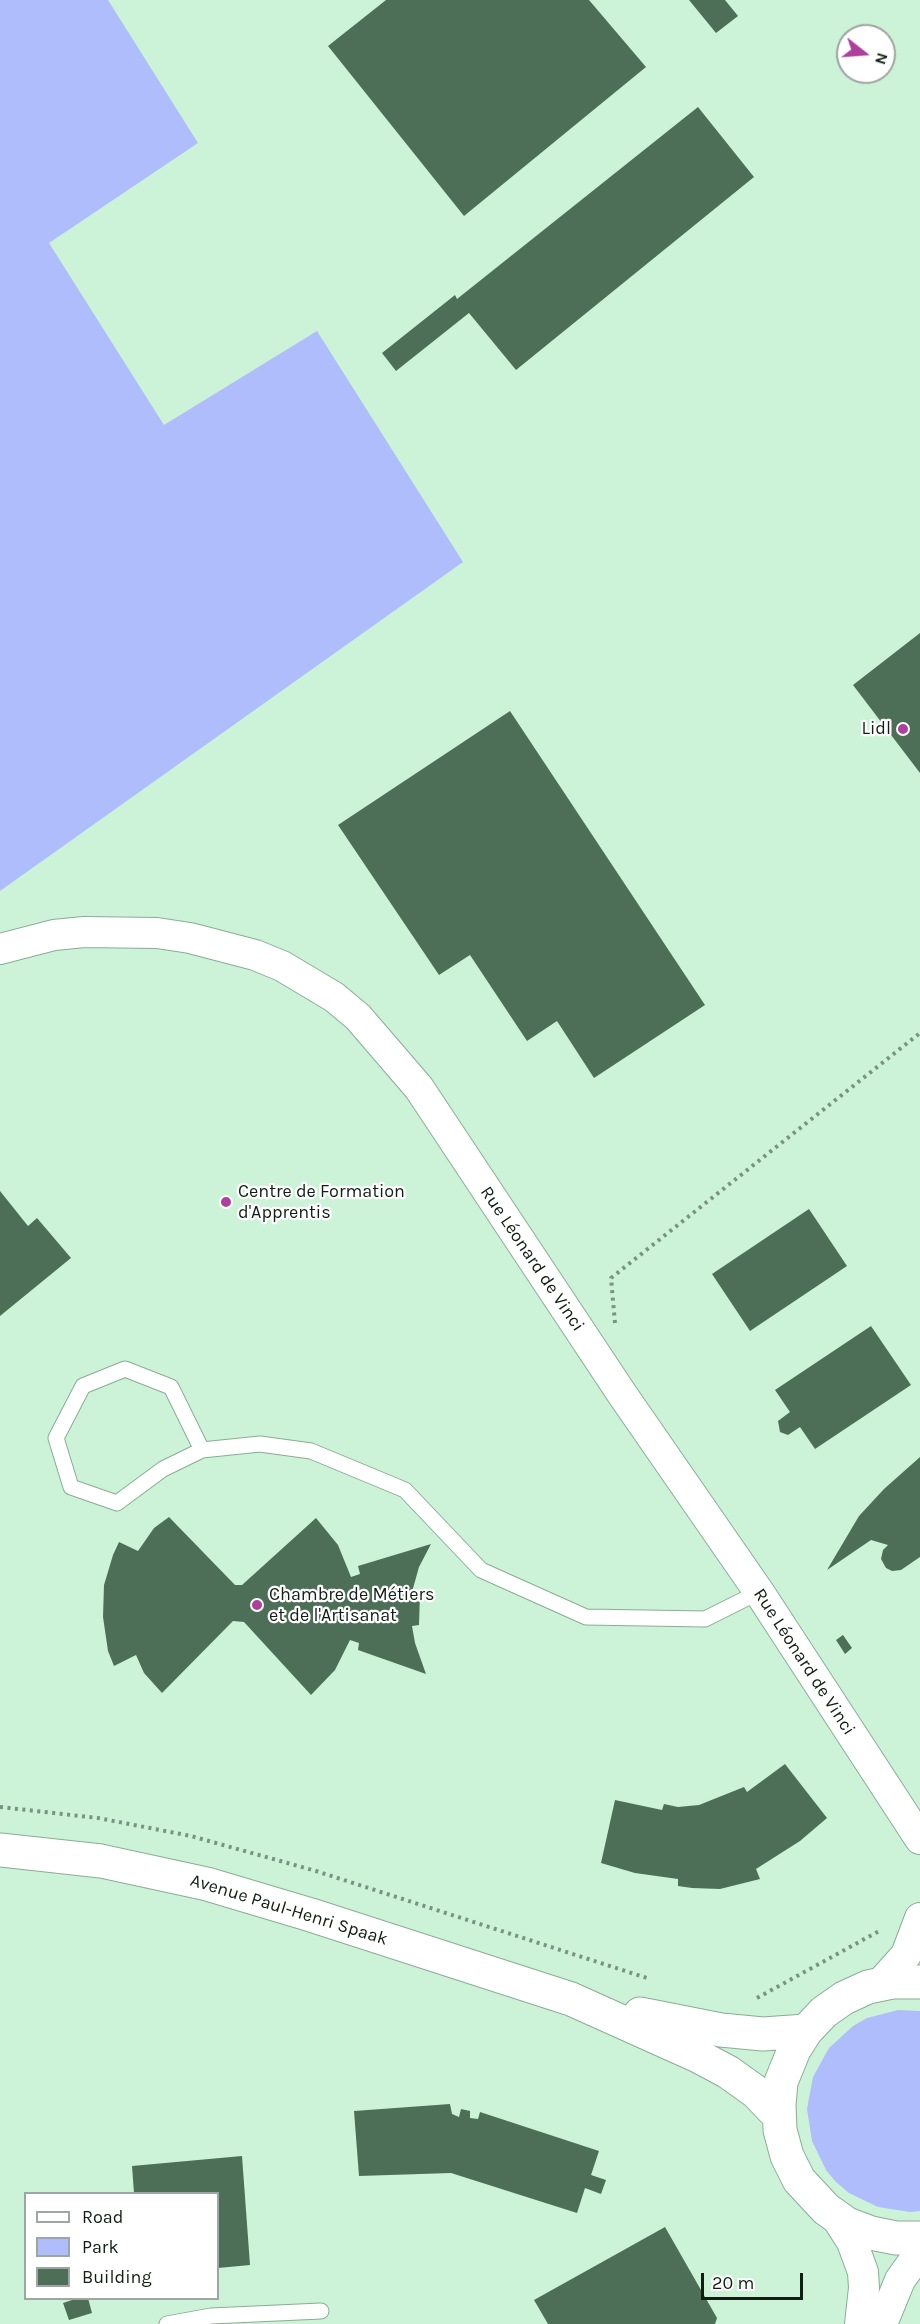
<!DOCTYPE html>
<meta charset="utf-8">
<style>
body{margin:0}
#map{position:relative;width:920px;height:2324px;overflow:hidden;background:#ccf3d7;font-family:Karla,sans-serif}
canvas{display:block}
.legend{position:absolute;left:24px;top:2192px;width:195px;height:108px;box-sizing:border-box;background:#fff;border:2px solid #9fa5a1;margin:0;padding:8px 10px;list-style:none;font-size:18px;color:#101e14}
.legend li{display:flex;align-items:center;gap:12px;height:30px}
.legend b{width:30px;border:2px solid #9fa5a1}
.north{position:absolute;left:836px;top:24px;width:60px;height:60px;box-sizing:border-box;background:#fff;border:2px solid #9fa5a1;border-radius:50%;rotate:107deg;font-size:16px;font-weight:700;line-height:24px;text-align:center;color:#101e14}
.north::after{content:'';display:block;margin:auto;width:21px;height:27px;background:#ae409d;clip-path:polygon(50% 0,100% 100%,50% 72%,0 100%)}
.scale{position:absolute;left:701px;top:2273px;width:102px;height:27px;box-sizing:border-box;border:3px solid #101e14;border-top:0;padding-left:8px;font-size:18px;line-height:21px;white-space:nowrap;color:#101e14;-webkit-text-stroke:4px #fff;paint-order:stroke}
</style>
<div id="map">
<canvas width="920" height="2324"></canvas>
<ul class="legend">
<li><b style="height:8px;background:#fff"></b>Road</li>
<li><b style="height:16px;background:#afbdfc"></b>Park</li>
<li><b style="height:16px;background:#4d6f58"></b>Building</li>
</ul>
<div class="north">N</div>
<div class="scale">20 m</div>
</div>
<script>
const c = document.querySelector('canvas').getContext('2d');
c.lineJoin = 'round';
function fillPath(path, color) { c.fillStyle = color; c.fill(path, 'evenodd'); }
const toPath = rows => new Path2D(rows.map(r => 'M' + r).join(''));
function stroke(path, color, width, dash) { c.strokeStyle = color; c.lineWidth = width; c.lineCap = dash ? 'butt' : 'round'; c.setLineDash(dash || []); c.stroke(path); }
function drawText(font, color, halo, rows, align = 'center') {
  c.font = font + ' Karla,sans-serif'; c.lineWidth = 4.5; c.setLineDash([]); c.textBaseline = 'middle'; c.strokeStyle = halo; c.fillStyle = color; for (const [text, x, y, turn = 0] of rows) {
    c.save(); c.translate(x, y); c.rotate((+turn || 0) * Math.PI / 180); c.textAlign = isNaN(turn) ? turn : align; if (halo) c.strokeText(text, 0, 0); c.fillText(text, 0, 0); c.restore();
  }
}
fillPath(toPath([
 [0,0,108,0,198,143,49,243,164,425,317,331,463,562,0,891],
 [898,2010,920,2011,920,2211,910,2212,878,2207,849,2193,836,2182,826,2170,812,2141,807,2109,813,2077,829,2048,853,2026,867,2018]
]), '#afbdfc');
fillPath(toPath([
 [386,0,589,0,646,67,464,216,328,46],
 [689,0,725,0,738,16,716,33],
 [698,107,754,177,516,370,469,313,396,371,382,353,455,295,457,299],
 [920,633,920,773,853,685],
 [510,711,705,1005,594,1078,557,1021,527,1041,470,955,439,975,338,825],
 [0,1191,28,1226,37,1218,71,1258,0,1316],
 [809,1209,847,1266,750,1331,712,1274],
 [871,1326,911,1385,815,1449,800,1427,788,1435,780,1432,778,1421,790,1412,775,1390],
 [920,1457,920,1557,901,1570,892,1571,886,1568,881,1559,883,1550,888,1545,871,1540,827,1570,859,1516,884,1489],
 [169,1517,235,1585,242,1585,316,1518,338,1545,351,1577,360,1574,358,1566,431,1544,419,1567,412,1592,420,1593,419,1625,412,1626,415,1643,426,1674,358,1650,359,1643,350,1640,335,1670,311,1695,244,1622,233,1621,162,1693,144,1673,136,1655,114,1666,108,1651,103,1617,104,1585,113,1555,119,1542,138,1551,154,1528],
 [843,1635,852,1648,845,1654,836,1640],
 [785,1764,827,1818,800,1841,756,1869,760,1879,720,1889,692,1888,678,1886,678,1879,635,1873,601,1863,615,1800,662,1810,664,1804,678,1807,699,1805,744,1787,747,1792],
 [450,2104,452,2114,459,2117,461,2109,470,2111,470,2118,478,2119,480,2112,599,2151,591,2175,606,2180,601,2194,585,2188,577,2213,451,2173,359,2176,354,2111],
 [242,2156,250,2265,218,2268,218,2193,134,2193,132,2166],
 [665,2227,717,2318,715,2324,548,2324,534,2300],
 [78,2298,88,2298,92,2313,69,2320,63,2303]
]), '#4d6f58');
const lane = toPath([
 [202,1450,171,1387,125,1369,83,1386,56,1438,71,1487,117,1503,163,1469,202,1450,260,1444,311,1451,405,1490,481,1570,586,1617,705,1619,759,1592],
 [167,2324,211,2316,321,2311]
]);
const street = toPath([
 [0,949,54,935,84,932,157,933,190,938,255,955,282,966,334,997,358,1017,419,1088,622,1394,759,1592,920,1839],
 [880,1984,906,1955,920,1918],
 [836,2217,852,2242,863,2272,864,2288,860,2324],
 [882,2324,900,2280,920,2252]
]);
const secondary = toPath([
 [0,1850,101,1861,207,1884,311,1915,571,1999,698,2056,728,2072,756,2092,779,2116],
 [920,1982,892,1982,868,1987,844,1998,824,2012,806,2031,794,2050,781,2082,779,2105,780,2130,787,2156,799,2180,826,2209,847,2224,871,2233,896,2238,920,2238],
 [640,2014,721,2030,763,2034,806,2031]
]);
stroke(lane, '#89ad94', 17);
stroke(street, '#89ad94', 32);
stroke(secondary, '#89ad94', 35);
stroke(toPath([
 [615,1323,611,1278,920,1033],
 [0,1807,98,1818,191,1836,316,1871,650,1979],
 [757,1998,881,1930]
]), '#789480', 4, [3, 4.5]);
stroke(lane, '#fff', 15);
stroke(street, '#fff', 30);
stroke(secondary, '#fff', 33);
for (const [x, y, r, color] of [
 [903,729,6,"#ae409d"],
 [226,1202,6,"#ae409d"],
 [257,1605,6,"#ae409d"]
]) { const dot = new Path2D(); dot.arc(x, y, r, 0, 2 * Math.PI); c.fillStyle = color; c.fill(dot); stroke(dot, '#fff', 2); }
drawText('18px', '#101e14', '#fff', [
 ["Lidl",891,729,"right"],
 ["Centre de Formation",238,1192],
 ["d'Apprentis",238,1213],
 ["Chambre de Métiers",269,1595],
 ["et de l'Artisanat",269,1616]
], 'left');
drawText('18px', '#101e14', '#fff', [
 ["Rue Léonard de Vinci",532,1259,56],
 ["Rue Léonard de Vinci",804,1662,57],
 ["Avenue Paul-Henri Spaak",289,1910,17]
]);
</script>
